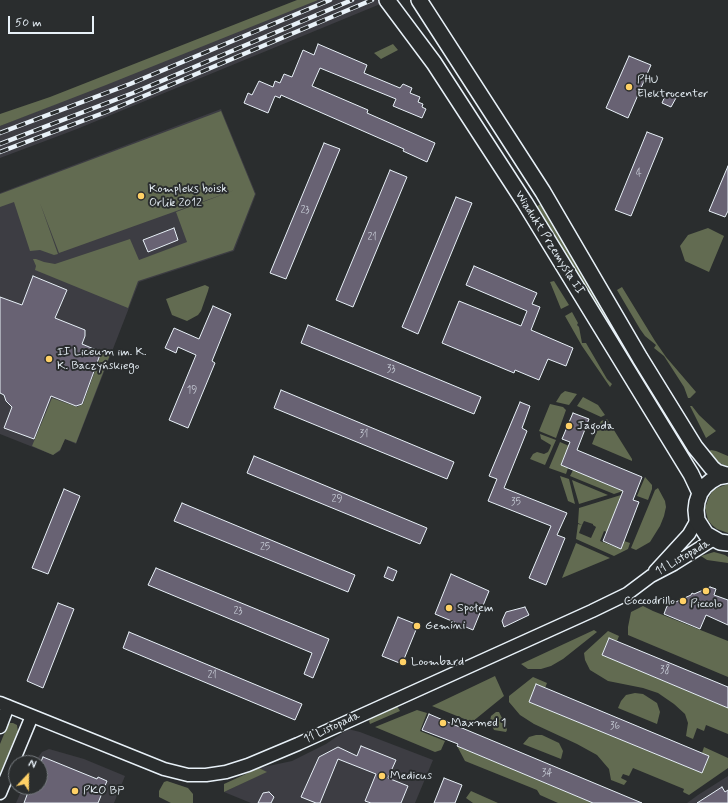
<!DOCTYPE html>
<meta charset="utf-8">
<style>
body{margin:0}
#map{position:relative;width:728px;height:803px;overflow:hidden;background:#2a2d2e;font-family:Mynerve,sans-serif}
canvas{display:block}
.north{position:absolute;left:8px;top:755px;width:40px;height:40px;box-sizing:border-box;background:#2a2d2e;border:1px solid #767b7f;border-radius:50%;rotate:22deg;font-size:11px;font-weight:700;line-height:16px;text-align:center;color:#e8f1f8}
.north::after{content:'';display:block;margin:auto;width:14px;height:18px;background:#ffd166;clip-path:polygon(50% 0,100% 100%,50% 72%,0 100%)}
.scale{position:absolute;left:8px;top:16px;width:86px;height:18px;box-sizing:border-box;border:2px solid #e8f1f8;border-top:0;padding-left:5px;font-size:12px;line-height:14px;white-space:nowrap;color:#e8f1f8;-webkit-text-stroke:3px #2a2d2e;paint-order:stroke}
</style>
<div id="map">
<canvas width="728" height="803"></canvas>
<div class="north">N</div>
<div class="scale">50 m</div>
</div>
<script>
const c = document.querySelector('canvas').getContext('2d');
c.lineJoin = 'round';
function fillPath(path, color) { c.fillStyle = color; c.fill(path, 'evenodd'); }
const toPath = rows => new Path2D(rows.map(r => 'M' + r).join(''));
function stroke(path, color, width, dash) { c.strokeStyle = color; c.lineWidth = width; c.lineCap = dash ? 'butt' : 'round'; c.setLineDash(dash || []); c.stroke(path); }
function drawText(font, color, halo, rows, align = 'center') {
  c.font = font + ' Mynerve,sans-serif'; c.lineWidth = 4; c.setLineDash([]); c.textBaseline = 'middle'; c.strokeStyle = halo; c.fillStyle = color; for (const [text, x, y, turn = 0] of rows) {
    c.save(); c.translate(x, y); c.rotate((+turn || 0) * Math.PI / 180); c.textAlign = isNaN(turn) ? turn : align; if (halo) c.strokeText(text, 0, 0); c.fillText(text, 0, 0); c.restore();
  }
}
fillPath(toPath([
 [315,0,390,0,77,129,0,158,0,126],
 [221,109,256,194,234,251,139,282,76,444,65,439,60,451,53,455,0,434,0,193],
 [348,729,360,732,433,760,415,803,251,803,224,792,266,772,259,768,292,761,326,744],
 [49,749,84,759,125,776,114,803,16,803,23,787,40,787,40,763,34,763,42,752],
 [728,776,728,803,687,803,698,795]
]), '#3d3d43');
fillPath(toPath([
 [297,0,318,0,106,85,0,126,0,114,50,97],
 [393,44,398,50,381,59,374,53],
 [221,111,255,194,233,250,138,281,128,308,35,270,36,266,33,259,36,259,44,262,55,264,130,239,139,260,187,242,176,212,235,190,59,253,40,203,58,254,54,255,40,250,30,251,14,202,0,207,0,194],
 [542,203,688,448,684,451,536,207],
 [708,228,724,236,709,272,685,261,680,246,688,235],
 [554,281,569,305,561,309,550,282],
 [205,285,209,287,208,291,201,311,198,315,187,321,172,315,166,299],
 [622,287,655,341,666,357,696,392,690,398,688,398,684,387,664,356,654,348,656,345,645,336,640,329,617,290],
 [572,312,578,323,577,325,579,327,582,343,586,343,607,379,612,384,610,387,582,346,565,316],
 [103,349,111,352,76,443,65,439,60,450,53,455,32,446,52,398,77,407,83,404],
 [565,391,577,394,569,405,556,402,561,394],
 [583,397,598,405,605,415,601,417,577,406],
 [550,404,563,407,566,410,556,438,539,431],
 [690,406,692,406,699,415,716,431,706,438],
 [607,419,632,459,632,461,592,444,601,421],
 [540,434,556,440,545,465,530,459,533,454,537,452,544,454,548,452,550,448,551,445,541,439],
 [560,442,569,446,561,465,568,468,566,474,549,468],
 [711,450,716,451,728,456,728,467,718,462,708,452],
 [573,470,623,491,614,494,570,476],
 [560,476,569,479,575,504,568,501],
 [645,477,652,485,652,489,648,500,637,496],
 [572,480,608,495,579,504],
 [728,484,728,533,717,529,712,525,708,520,705,508,709,497,712,492,717,488],
 [658,488,665,501,666,507,664,516,660,526,650,542,636,550,631,548,655,490],
 [621,495,607,532,604,531,600,541,621,549,624,541,630,543,628,549,614,556,576,539,578,524,582,525,579,533,591,538,596,527,593,525,593,524,584,521,582,525,578,523,579,508],
 [576,543,610,558,562,578],
 [714,552,725,555,728,557,728,563,707,560,701,556],
 [643,606,653,611,728,641,728,677,628,635,628,627,631,612],
 [594,630,597,632,563,659,551,666,541,669,528,669,521,664],
 [608,631,619,636,617,641,609,638,602,655,728,708,728,734,706,725,704,731,697,728,693,739,686,736,688,723,685,714,674,704,658,693,643,688,608,681,590,670,585,660,584,653],
 [495,676,504,696,472,722,432,706],
 [533,677,547,683,545,688,536,684,529,702,702,773,709,756,702,753,704,747,728,758,728,768,689,795,683,792,684,789,633,768,629,776,623,774,621,778,627,781,624,785,611,780,609,769,597,755,577,744,534,724,520,715,509,702,509,696],
 [635,693,643,694,657,703,660,712,657,724,618,708,621,701,626,695],
 [397,706,400,711,370,724,369,721,371,718],
 [417,710,427,713,420,731,445,741,441,750,435,752,375,727],
 [496,712,499,712,506,726,507,730,506,732,494,730,490,721,491,716],
 [10,723,13,723,17,725,18,732,0,775,0,744,7,727],
 [536,735,542,735,559,743,563,751,561,759,523,744,529,737],
 [457,746,593,803,558,803,540,795,537,790,465,761],
 [259,768,267,772,224,792,224,784],
 [167,781,188,788,193,794,193,803,171,803,159,797,159,791,164,782],
 [471,791,498,803,473,803,466,798]
]), '#626b51');
const building = toPath([
 [318,44,367,65,364,73,400,88,403,84,412,88,410,93,420,97,418,102,423,104,422,107,426,109,422,118,393,106,396,99,320,68,312,86,368,110,367,113,435,143,427,162,403,151,404,149,281,95,280,98,275,96,268,113,244,103,248,93,252,95,259,81,273,87,275,81,280,83,284,74,292,77,303,50,314,55,318,44],
 [629,56,651,65,628,118,606,108,629,56],
 [666,94,676,98,671,107,662,103,666,94],
 [647,132,663,138,631,216,615,210,647,132],
 [324,143,340,149,286,279,270,273,324,143],
 [728,166,728,211,725,217,709,211,728,166],
 [390,170,407,177,353,307,336,300,390,170],
 [456,197,472,203,418,334,402,327,456,197],
 [174,228,178,240,148,252,143,240,174,228],
 [474,266,537,293,532,304,540,307,531,330,573,348,566,366,548,359,539,380,515,370,514,373,442,343,459,301,521,326,527,311,466,285,474,266],
 [33,276,67,290,55,318,85,330,85,336,82,344,101,352,82,404,76,406,51,396,34,439,4,428,12,407,6,401,4,395,0,393,0,297,22,305,33,276],
 [213,306,231,314,212,361,215,363,188,428,169,420,196,355,178,347,176,353,165,348,174,328,199,339,213,306],
 [308,325,481,397,474,414,301,343,308,325],
 [281,390,454,462,447,479,274,408,281,390],
 [520,402,530,406,522,428,527,431,504,488,567,513,557,535,565,538,546,585,529,578,551,526,488,501,497,479,489,476,520,402],
 [573,413,589,419,577,450,642,477,633,500,639,502,621,549,603,541,623,491,561,465,570,442,562,439,573,413],
 [254,456,427,528,420,544,247,473,254,456],
 [64,489,80,496,48,574,32,568,64,489],
 [182,503,355,575,348,592,174,521,182,503],
 [388,567,397,571,393,581,384,577,388,567],
 [156,568,329,639,313,678,304,674,312,653,148,585,156,568],
 [451,574,489,591,473,630,435,614,451,574],
 [710,587,716,589,714,595,728,600,728,625,706,615,700,629,664,614,667,606,691,595,692,593,694,594,710,587],
 [58,603,74,609,43,688,27,681,58,603],
 [525,607,529,615,504,627,502,621,506,612,525,607],
 [398,617,418,625,402,664,382,656,398,617],
 [129,632,302,704,295,720,123,648,129,632],
 [609,638,728,687,728,708,602,655,609,638],
 [536,684,709,756,702,773,529,702,536,684],
 [429,714,450,723,642,803,593,803,457,746,458,744,422,730,429,714],
 [361,746,396,760,388,778,408,786,401,803,371,803,365,801,376,774,338,759,320,803,316,803,301,797,319,757,338,747,357,756,361,746],
 [43,757,97,779,98,777,107,781,98,803,24,803,30,787,40,787,40,764,43,757],
 [444,778,462,785,455,803,434,803,444,778],
 [722,787,725,792,728,790,728,803,697,803,722,787],
 [269,792,274,797,271,803,258,803,263,793,269,792]
]);
fillPath(building, '#686273');
stroke(building, '#e8f1f8', 1);
const minor = toPath([
 [655,571,689,534,697,520],
 [0,703,164,769,188,775,206,775,226,772,248,765,298,744,592,611,627,594,651,576,674,564,714,539],
 [0,727,8,706],
 [0,793,32,716]
]);
const major = toPath([
 [387,0,434,63,525,203,691,474,700,493],
 [419,0,543,192,640,358,695,447,712,468,717,472,726,475],
 [728,475,718,477,711,481,705,486,700,493,697,502,696,510,697,520,706,534,720,542,728,543]
]);
stroke(minor, '#e8f1f8', 15);
stroke(major, '#e8f1f8', 18);
stroke(minor, '#2a2d2e', 12);
stroke(major, '#2a2d2e', 15);
const rail = toPath([
 [0,133,130,84,330,0],
 [0,144,133,93,352,0],
 [0,152,106,112,372,0]
]);
stroke(rail, '#e8f1f8', 4.5);
stroke(rail, '#2a2d2e', 3, [9]);
for (const [x, y, r, color] of [
 [629,87,4,"#ffd166"],
 [141,196,4,"#ffd166"],
 [49,359,4,"#ffd166"],
 [569,426,4,"#ffd166"],
 [706,591,4,"#ffd166"],
 [683,601,4,"#ffd166"],
 [449,608,4,"#ffd166"],
 [417,626,4,"#ffd166"],
 [403,662,4,"#ffd166"],
 [443,723,4,"#ffd166"],
 [382,776,4,"#ffd166"],
 [75,791,4,"#ffd166"]
]) { const dot = new Path2D(); dot.arc(x, y, r, 0, 2 * Math.PI); c.fillStyle = color; c.fill(dot); stroke(dot, '#2a2d2e', 1.5); }
drawText('10px', '#c8cdd7', null, [
 ["4",639,174],
 ["23",305,211],
 ["21",372,238],
 ["33",391,370],
 ["19",192,391],
 ["31",364,435],
 ["29",337,500],
 ["35",516,503],
 ["25",265,548],
 ["23",238,612],
 ["38",665,671],
 ["21",212,676],
 ["36",615,727],
 ["34",547,774]
]);
drawText('12px', '#e8f1f8', '#2a2d2e', [
 ["PHU",637,80],
 ["Elektrocenter",637,94],
 ["Kompleks boisk",149,189],
 ["Orlik 2012",149,203],
 ["II Liceum im. K.",57,352],
 ["K. Baczyńskiego",57,366],
 ["Jagoda",577,426],
 ["Coccodrillo",675,601,"right"],
 ["Piccolo",706,604,"center"],
 ["Społem",457,608],
 ["Gemini",425,626],
 ["Loombard",411,662],
 ["Maxmed 1",451,723],
 ["Medicus",390,776],
 ["PKO BP",83,791]
], 'left');
drawText('12px', '#e8f1f8', '#2a2d2e', [
 ["Wiadukt Przemysła II",549,243,58],
 ["11 Listopada",683,558,-30],
 ["11 Listopada",332,728,-25]
]);
</script>
